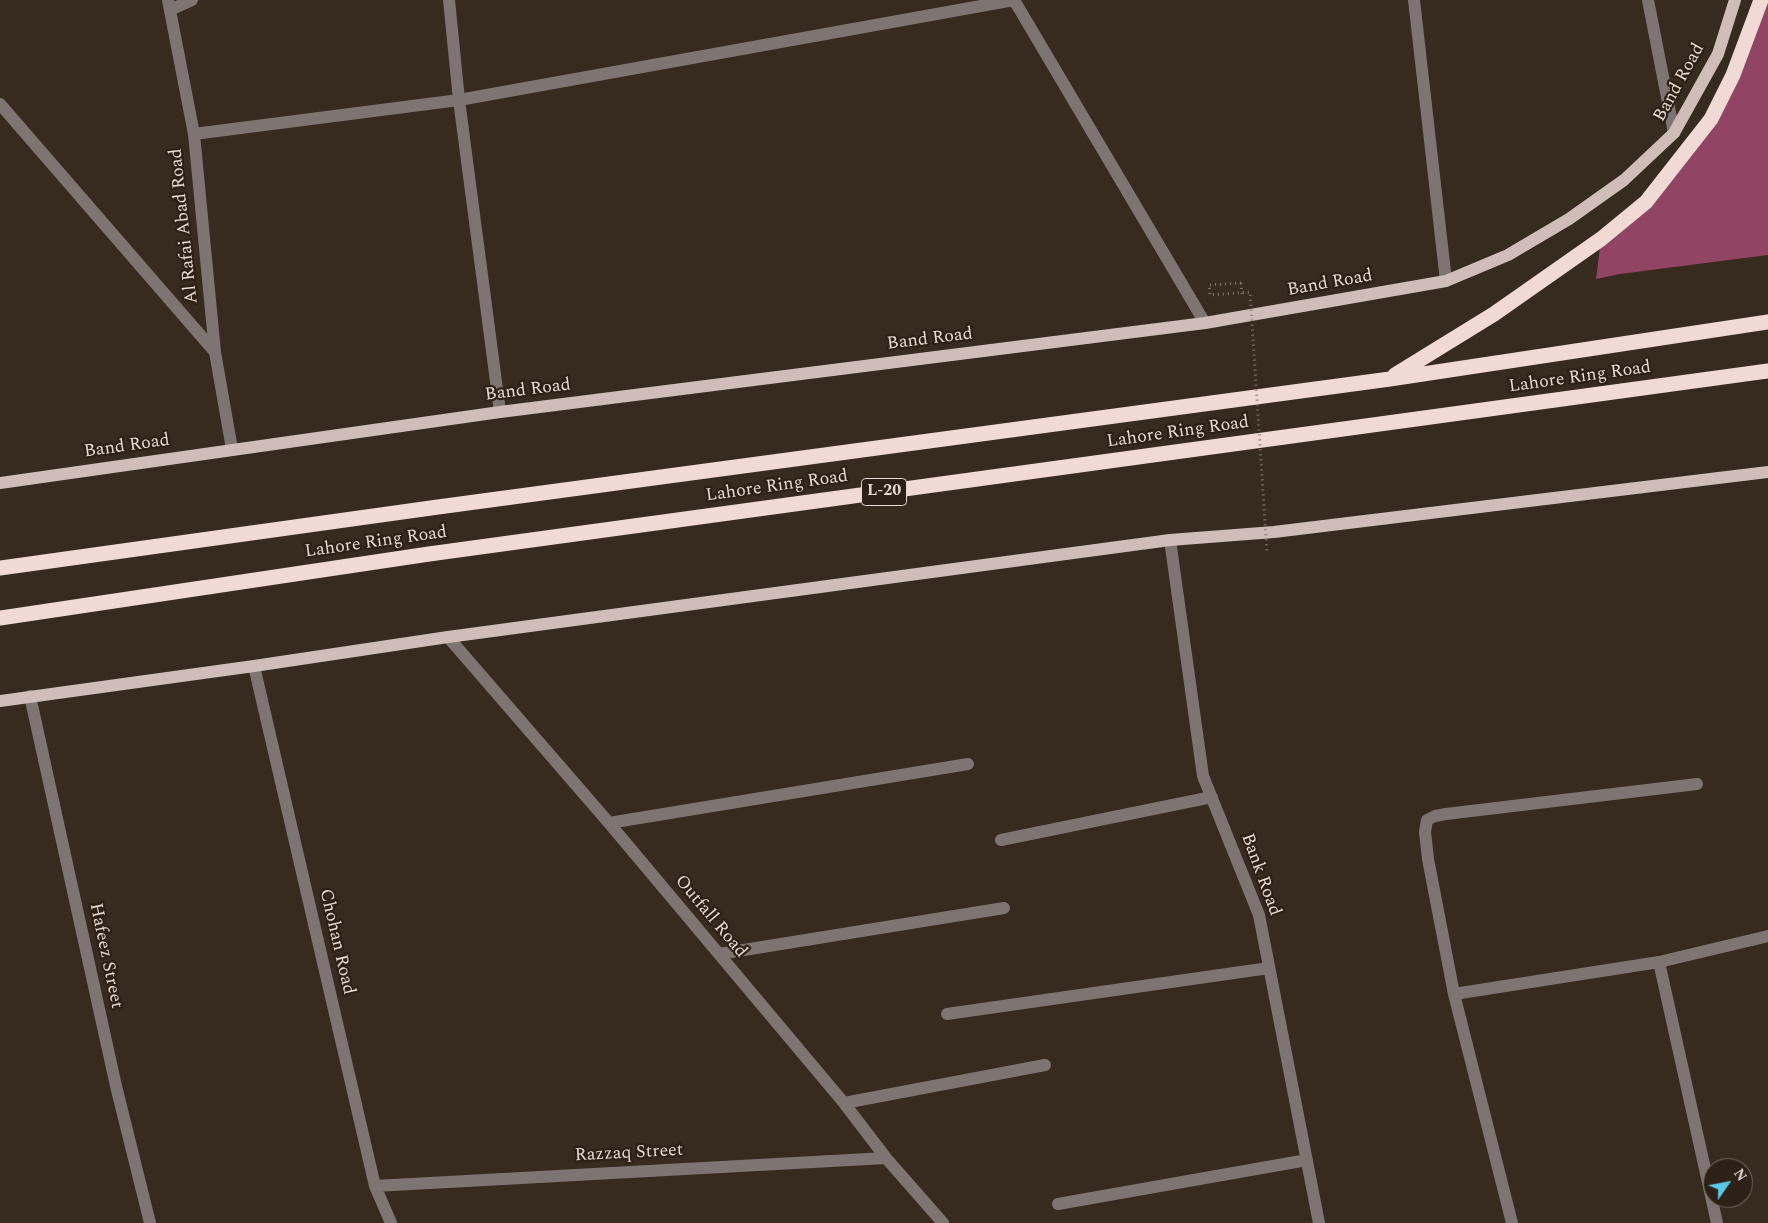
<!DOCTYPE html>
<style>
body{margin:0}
#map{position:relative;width:1768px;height:1223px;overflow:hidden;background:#372a1f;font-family:Spectral,serif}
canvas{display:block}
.north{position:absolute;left:1703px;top:1158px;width:50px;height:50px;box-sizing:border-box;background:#2d2016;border:1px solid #766a62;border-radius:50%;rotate:57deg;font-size:14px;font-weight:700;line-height:20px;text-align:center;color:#e3dad3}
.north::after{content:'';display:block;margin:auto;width:18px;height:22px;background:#59c8e4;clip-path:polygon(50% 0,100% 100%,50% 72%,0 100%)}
</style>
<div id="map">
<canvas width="1768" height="1223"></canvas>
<div class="north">N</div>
</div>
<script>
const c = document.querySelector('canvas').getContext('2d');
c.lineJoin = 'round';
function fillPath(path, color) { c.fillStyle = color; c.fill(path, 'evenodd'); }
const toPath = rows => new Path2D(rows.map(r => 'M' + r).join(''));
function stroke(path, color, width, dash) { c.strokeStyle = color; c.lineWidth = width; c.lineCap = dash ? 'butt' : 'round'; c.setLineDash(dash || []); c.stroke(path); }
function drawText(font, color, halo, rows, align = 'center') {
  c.font = font + ' Spectral,serif'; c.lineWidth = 4.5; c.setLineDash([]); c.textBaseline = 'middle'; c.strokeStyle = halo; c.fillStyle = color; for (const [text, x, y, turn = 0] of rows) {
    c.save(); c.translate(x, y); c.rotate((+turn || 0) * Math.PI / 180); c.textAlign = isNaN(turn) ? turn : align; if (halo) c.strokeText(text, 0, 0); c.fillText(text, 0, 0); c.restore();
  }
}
fillPath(toPath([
 [1768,0,1768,255,1620,274,1596,279,1601,239,1646,202,1710,119]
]), '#914463');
stroke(toPath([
 [1241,283,1242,294]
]), '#857a71', 3, [1, 4]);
stroke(toPath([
 [168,0,194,134,215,352,232,449],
 [449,0,459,100,500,412],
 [1414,0,1446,281],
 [1648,0,1674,133],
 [170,10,192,0],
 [0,104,215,352],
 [194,134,459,100,1014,0,1205,323],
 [1170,540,1203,776,1259,915,1319,1223],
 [448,637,609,823,844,1103,886,1158,943,1223],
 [254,666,375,1186,391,1223],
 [30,696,116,1086,150,1223],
 [609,823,968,764],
 [1001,840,1212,797],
 [719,954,1004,908],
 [1659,962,1717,1223],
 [1454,994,1659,962,1768,936],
 [947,1014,1269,968],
 [844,1103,1045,1065],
 [375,1186,886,1158],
 [1058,1204,1307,1160],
 [1512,1223,1454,994,1428,859,1425,832,1427,820,1435,816,1446,814,1697,784]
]), '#7e7573', 12);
stroke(toPath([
 [0,483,500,412,1205,323,1446,281,1508,255,1569,219,1624,180,1674,133,1718,54,1735,0],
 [0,701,254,666,448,637,1170,540,1274,532,1768,472]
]), '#d0bdba', 12);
stroke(toPath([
 [1395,375,1494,314,1601,239,1646,202,1711,119,1733,75,1761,0],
 [0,568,438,507,1390,379,1768,322],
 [0,618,429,554,1768,371]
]), '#f1d9d5', 15);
stroke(toPath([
 [1241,283,1209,285,1210,295,1250,292,1267,553]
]), '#857a71', 3, [1, 4]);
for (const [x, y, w] of [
 [884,492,45]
]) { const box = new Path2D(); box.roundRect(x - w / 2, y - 13.5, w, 27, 4); c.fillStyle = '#2d2016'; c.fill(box); stroke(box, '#e3dad3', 1); }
drawText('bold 16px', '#e3dad3', null, [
 ["L-20",884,492]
]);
drawText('18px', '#e3dad3', '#2d2016', [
 ["Band Road",1680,83,-61],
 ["Al Rafai Abad Road",185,226,-96],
 ["Band Road",1330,284,-10],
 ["Band Road",930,340,-7],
 ["Lahore Ring Road",1580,378,-8],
 ["Band Road",528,391,-7],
 ["Lahore Ring Road",1178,433,-8],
 ["Band Road",127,447,-8],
 ["Lahore Ring Road",777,487,-8],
 ["Lahore Ring Road",376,543,-8],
 ["Bank Road",1260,875,70],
 ["Outfall Road",710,917,50],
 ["Chohan Road",336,942,77],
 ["Hafeez Street",105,956,78],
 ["Razzaq Street",629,1154,-3]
]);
</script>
